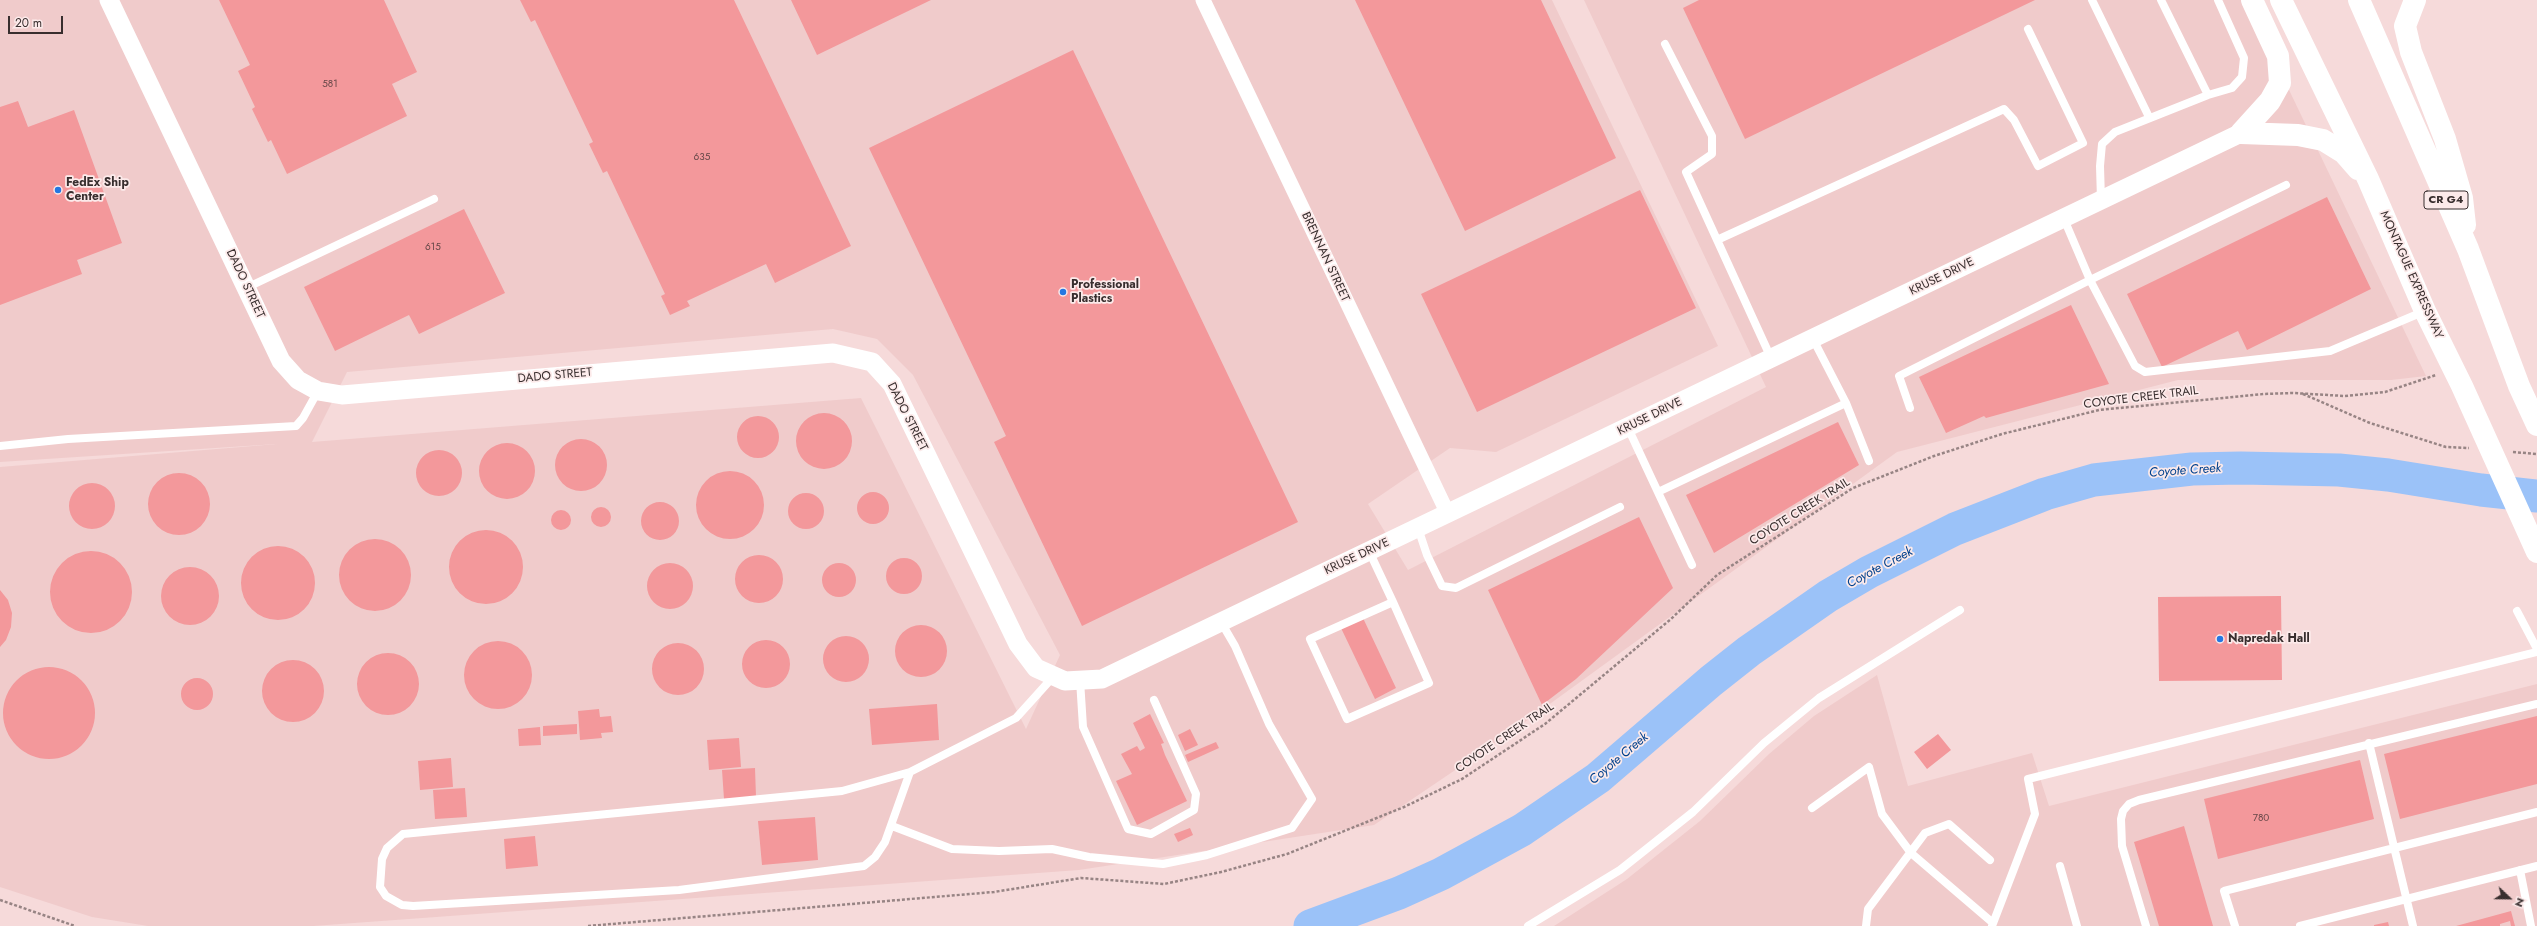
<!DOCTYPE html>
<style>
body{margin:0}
#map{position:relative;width:2537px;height:926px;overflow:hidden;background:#f6dada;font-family:Jost,sans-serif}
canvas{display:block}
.north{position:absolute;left:2489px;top:878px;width:40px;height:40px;-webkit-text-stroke:3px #fceaea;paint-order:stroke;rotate:112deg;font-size:11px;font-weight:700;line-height:16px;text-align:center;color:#382e2e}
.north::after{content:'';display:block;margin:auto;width:14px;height:18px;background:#382e2e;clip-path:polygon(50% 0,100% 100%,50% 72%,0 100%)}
.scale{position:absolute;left:8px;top:16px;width:55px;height:18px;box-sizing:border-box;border:2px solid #382e2e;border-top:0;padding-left:5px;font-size:12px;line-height:14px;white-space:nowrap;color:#382e2e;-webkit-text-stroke:3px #fceaea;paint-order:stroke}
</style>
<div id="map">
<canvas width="2537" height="926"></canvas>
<div class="north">N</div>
<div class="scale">20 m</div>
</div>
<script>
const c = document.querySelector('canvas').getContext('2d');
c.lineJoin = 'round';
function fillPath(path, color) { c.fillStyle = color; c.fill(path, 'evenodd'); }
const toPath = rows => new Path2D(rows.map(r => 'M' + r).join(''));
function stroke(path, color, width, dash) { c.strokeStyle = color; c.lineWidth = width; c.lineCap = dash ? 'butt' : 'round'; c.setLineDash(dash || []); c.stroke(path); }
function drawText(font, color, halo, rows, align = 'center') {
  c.font = font + ' Jost,sans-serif'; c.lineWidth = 3.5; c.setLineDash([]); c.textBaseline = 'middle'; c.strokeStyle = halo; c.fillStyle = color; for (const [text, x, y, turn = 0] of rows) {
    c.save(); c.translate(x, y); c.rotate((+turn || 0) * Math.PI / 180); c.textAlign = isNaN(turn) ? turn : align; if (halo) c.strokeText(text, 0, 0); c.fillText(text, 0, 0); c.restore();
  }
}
fillPath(toPath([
 [0,0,1552,0,1718,346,1496,452,1450,448,1368,504,1408,570,1766,387,1584,0,2246,0,2426,376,2391,380,2178,380,1897,452,1507,735,1374,825,1079,870,313,926,148,926,92,917,0,887,0,467,277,444,0,462],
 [833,329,877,339,913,375,1060,655,1026,729,861,398,312,442,347,372],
 [1877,675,1908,786,2032,753,2049,806,2537,684,2537,926,1554,926,1627,879,1700,821,1769,754,1814,716]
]), '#f0cbcb');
stroke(toPath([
 [1310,926,1399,893,1441,874,1522,830,1598,778,1711,681,1749,651,1828,596,1869,572,1955,529,2045,494,2094,480,2192,469,2241,468,2339,470,2388,475,2481,490,2537,496]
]), '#9bc2f8', 33);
fillPath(toPath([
 [219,0,384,0,417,72,392,84,407,116,287,174,271,140,268,142,252,109,255,107,238,71,250,65],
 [520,0,734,0,851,246,775,283,766,264,687,301,690,306,670,315,661,296,665,294,607,171,603,173,589,144,593,142,535,20,531,22],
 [791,0,931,0,817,55],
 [1355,0,1541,0,1616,158,1465,231],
 [1699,0,2035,0,1745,139,1683,8],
 [1073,50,1298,522,1082,626,994,442,1006,436,869,148],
 [18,101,28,127,74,110,122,243,77,260,82,274,0,305,0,107],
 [1640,190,1696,308,1477,412,1421,294],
 [2327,197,2371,289,2247,350,2238,331,2162,367,2127,294],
 [464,209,505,293,419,334,409,315,335,351,304,287],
 [2071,305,2109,384,1986,418,1984,416,1946,433,1919,377],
 '796 441a28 28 0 1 1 56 0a28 28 0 1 1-56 0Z',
 '737 437a21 21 0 1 1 42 0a21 21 0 1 1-42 0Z',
 [1838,422,1859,465,1714,553,1686,495],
 '555 465a26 26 0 1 1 52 0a26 26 0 1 1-52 0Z',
 '479 471a28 28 0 1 1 56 0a28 28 0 1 1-56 0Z',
 '416 473a23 23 0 1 1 46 0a23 23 0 1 1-46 0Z',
 '696 505a34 34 0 1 1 68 0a34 34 0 1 1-68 0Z',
 '148 504a31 31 0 1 1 62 0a31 31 0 1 1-62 0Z',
 '69 506a23 23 0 1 1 46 0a23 23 0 1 1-46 0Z',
 '857 508a16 16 0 1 1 32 0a16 16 0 1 1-32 0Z',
 '788 511a18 18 0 1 1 36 0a18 18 0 1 1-36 0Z',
 '641 521a19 19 0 1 1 38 0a19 19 0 1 1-38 0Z',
 '591 517a10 10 0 1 1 20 0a10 10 0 1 1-20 0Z',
 '551 520a10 10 0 1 1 20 0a10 10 0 1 1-20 0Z',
 [1639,517,1673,588,1576,679,1542,705,1488,590],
 '449 567a37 37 0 1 1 74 0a37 37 0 1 1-74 0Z',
 '339 575a36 36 0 1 1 72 0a36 36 0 1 1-72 0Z',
 '241 583a37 37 0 1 1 74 0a37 37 0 1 1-74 0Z',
 '50 592a41 41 0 1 1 82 0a41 41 0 1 1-82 0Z',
 '735 579a24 24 0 1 1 48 0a24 24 0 1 1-48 0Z',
 '886 576a18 18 0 1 1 36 0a18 18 0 1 1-36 0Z',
 '822 580a17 17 0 1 1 34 0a17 17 0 1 1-34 0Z',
 '647 586a23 23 0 1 1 46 0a23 23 0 1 1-46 0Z',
 '161 596a29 29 0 1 1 58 0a29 29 0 1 1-58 0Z',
 [0,590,8,600,12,613,11,627,6,640,0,647],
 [2281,596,2282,680,2159,681,2158,597],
 [1363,618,1396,688,1375,699,1341,628],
 '895 651a26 26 0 1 1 52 0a26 26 0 1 1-52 0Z',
 '823 659a23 23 0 1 1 46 0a23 23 0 1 1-46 0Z',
 '742 664a24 24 0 1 1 48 0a24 24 0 1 1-48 0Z',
 '464 675a34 34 0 1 1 68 0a34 34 0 1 1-68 0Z',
 '652 669a26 26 0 1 1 52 0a26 26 0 1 1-52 0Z',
 '357 684a31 31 0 1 1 62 0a31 31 0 1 1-62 0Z',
 '262 691a31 31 0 1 1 62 0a31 31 0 1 1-62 0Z',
 '3 713a46 46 0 1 1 92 0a46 46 0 1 1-92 0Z',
 '181 694a16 16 0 1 1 32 0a16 16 0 1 1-32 0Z',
 [937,704,939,740,872,745,869,709],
 [599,709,600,717,611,716,613,732,601,733,602,738,580,740,578,711],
 [1150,714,1164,743,1161,744,1165,755,1187,801,1137,825,1116,781,1132,774,1121,754,1137,746,1140,751,1145,748,1133,723],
 [2537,716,2537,784,2400,819,2384,754],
 [577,724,577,734,543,736,543,726],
 [540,727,541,745,519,746,518,729],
 [1190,729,1198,745,1185,751,1178,735],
 [1938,734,1951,750,1927,769,1914,752],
 [739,738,741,767,709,770,707,740],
 [1216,742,1219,748,1188,762,1185,755],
 [451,758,453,787,420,790,418,761],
 [2360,760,2374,819,2218,859,2204,799],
 [755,768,756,797,724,799,722,770],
 [465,788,467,817,435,819,433,790],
 [815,817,818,860,762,865,758,821],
 [2184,826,2213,926,2159,926,2134,842],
 [1190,828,1193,835,1178,842,1174,834],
 [535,836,538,866,506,869,504,839],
 [2511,911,2515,926,2511,926,2510,921,2500,924,2500,926,2456,926],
 [2388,922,2389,926,2374,926,2374,925]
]), '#f3989b');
stroke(toPath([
 [2303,394,2370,423,2446,447,2469,448],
 [2513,452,2537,454],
 [0,900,75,926],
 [588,926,994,892,1081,878,1164,884,1221,872,1287,854,1404,807,1462,779,1545,724,1671,619,1717,575,1853,488,1934,456,2002,434,2099,410,2264,394,2293,393,2345,396,2385,392,2436,375]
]), '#978484', 2.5, [3, 2]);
stroke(toPath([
 [2092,0,2149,117],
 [1665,44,1712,136,1712,154,1686,172,1771,358],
 [2208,95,2232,88,2242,77,2244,58,2218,0],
 [2101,200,2100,166,2102,144,2115,132,2208,95,2161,0],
 [2064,219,2090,280,2286,185],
 [1717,240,2004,109,2014,120,2038,166,2083,143,2028,29],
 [246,288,434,199],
 [1813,339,1846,403,1869,461],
 [1910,408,1899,376,2090,280,2135,366,2145,372,2330,351,2425,311],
 [1628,428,1692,565],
 [0,446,68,439,296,426,303,418,318,391],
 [1658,492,1846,403],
 [1418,528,1427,555,1442,586,1456,588,1620,507],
 [1369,551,1393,602,1429,683,1347,719,1310,639,1393,602],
 [2517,611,2537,649],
 [1080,680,1083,727,1128,829,1151,834,1194,810,1196,794,1154,700],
 [2369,743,2413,926],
 [910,772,885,842,875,857,864,866,679,890,413,906,402,905,386,896,380,887,382,859,387,848,403,834,842,791,910,772,1016,718,1053,677],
 [1812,808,1869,767,1882,814,1911,853,1993,923],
 [892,826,952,849,999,851,1052,849,1089,857,1163,864,1207,855,1292,828,1312,799,1269,724,1235,646,1221,622],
 [2060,866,2077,926],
 [2520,870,2531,926],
 [1528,926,1620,870,1693,812,1764,743,1819,698,1960,610],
 [1866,926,1868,909,1925,833,1949,824,1990,860],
 [1992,926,2035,814,2028,779,2537,652],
 [2146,926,2122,846,2121,819,2123,811,2129,804,2139,800,2537,704],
 [2235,926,2224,891,2537,812],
 [2300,926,2537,866]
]), '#fff', 8);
stroke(toPath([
 [1203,0,1448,514]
]), '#fff', 15);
stroke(toPath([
 [109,0,281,361,298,380,318,391,342,395,833,353,872,362,892,384,1018,644,1036,668,1065,681,1102,679,2241,133]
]), '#fff', 19);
stroke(toPath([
 [2281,0,2368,179,2425,311,2462,386,2537,552],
 [2359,0,2468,249,2519,386,2537,425],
 [2415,0,2405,26,2411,52,2445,139,2462,198,2465,225],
 [2241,133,2270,101,2280,83,2278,56,2252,0],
 [2241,133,2298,135,2323,140,2344,153,2358,169]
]), '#fff', 22);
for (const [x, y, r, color] of [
 [58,190,4,"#2477e2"],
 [1063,292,4,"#2477e2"],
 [2220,639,4,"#2477e2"]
]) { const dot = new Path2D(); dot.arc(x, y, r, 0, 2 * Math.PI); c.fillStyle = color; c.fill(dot); stroke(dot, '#fceaea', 1.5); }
drawText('10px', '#674849', null, [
 ["581",330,85],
 ["635",702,158],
 ["615",433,248],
 ["780",2261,819]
]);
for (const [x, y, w] of [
 [2446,200,44]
]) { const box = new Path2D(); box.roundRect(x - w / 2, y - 9, w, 18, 3); c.fillStyle = '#fceaea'; c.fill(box); stroke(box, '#382e2e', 1); }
drawText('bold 11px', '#382e2e', null, [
 ["CR G4",2446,200]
]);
drawText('bold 12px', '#382e2e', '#fceaea', [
 ["FedEx Ship",66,183],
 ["Center",66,197],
 ["Professional",1071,285],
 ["Plastics",1071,299],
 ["Napredak Hall",2228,639]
], 'left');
drawText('12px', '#382e2e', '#fceaea', [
 ["BRENNAN STREET",1325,257,65],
 ["MONTAGUE EXPRESSWAY",2411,275,66],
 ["KRUSE DRIVE",1942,277,-26],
 ["DADO STREET",245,284,65],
 ["DADO STREET",555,376,-5],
 ["COYOTE CREEK TRAIL",2141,398,-7],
 ["DADO STREET",907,417,63],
 ["KRUSE DRIVE",1650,417,-26],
 ["COYOTE CREEK TRAIL",1800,512,-32],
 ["KRUSE DRIVE",1357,557,-25],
 ["COYOTE CREEK TRAIL",1505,738,-34]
]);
drawText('italic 13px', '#00408c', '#fceaea', [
 ["Coyote Creek",2185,471,-4],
 ["Coyote Creek",1880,568,-28],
 ["Coyote Creek",1619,759,-40]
]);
</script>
